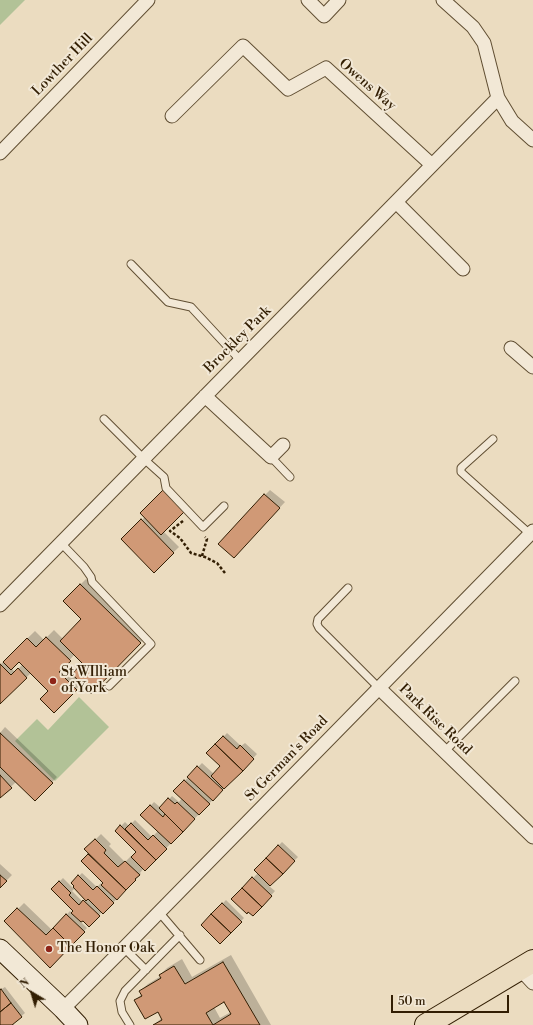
<!DOCTYPE html>
<style>
body{margin:0}
#map{position:relative;width:533px;height:1025px;overflow:hidden;background:#ebdcc0;font-family:"Libre Bodoni",serif}
canvas{display:block}
.north{position:absolute;left:12px;top:973px;width:40px;height:40px;-webkit-text-stroke:3px #f2e8d6;paint-order:stroke;rotate:322deg;font-size:11px;font-weight:700;line-height:16px;text-align:center;color:#321e03}
.north::after{content:'';display:block;margin:auto;width:14px;height:18px;background:#321e03;clip-path:polygon(50% 0,100% 100%,50% 72%,0 100%)}
.scale{position:absolute;left:391px;top:995px;width:118px;height:18px;box-sizing:border-box;border:2px solid #321e03;border-top:0;padding-left:5px;font-size:12px;line-height:14px;white-space:nowrap;color:#321e03;-webkit-text-stroke:3px #f2e8d6;paint-order:stroke}
</style>
<div id="map">
<canvas width="533" height="1025"></canvas>
<div class="north">N</div>
<div class="scale">50 m</div>
</div>
<script>
const c = document.querySelector('canvas').getContext('2d');
c.lineJoin = 'round';
function fillPath(path, color) { c.fillStyle = color; c.fill(path, 'evenodd'); }
const toPath = rows => new Path2D(rows.map(r => 'M' + r).join(''));
function stroke(path, color, width, dash) { c.strokeStyle = color; c.lineWidth = width; c.lineCap = dash ? 'butt' : 'round'; c.setLineDash(dash || []); c.stroke(path); }
function drawText(font, color, halo, rows, align = 'center') {
  c.font = font + ' "Libre Bodoni",serif'; c.lineWidth = 4; c.setLineDash([]); c.textBaseline = 'middle'; c.strokeStyle = halo; c.fillStyle = color; for (const [text, x, y, turn = 0] of rows) {
    c.save(); c.translate(x, y); c.rotate((+turn || 0) * Math.PI / 180); c.textAlign = isNaN(turn) ? turn : align; if (halo) c.strokeText(text, 0, 0); c.fillText(text, 0, 0); c.restore();
  }
}
fillPath(toPath([
 [0,0,25,0,0,25],
 [79,697,109,727,55,781,15,741,37,719,48,730]
]), '#b2c297');
fillPath(toPath([
 [167,488,187,508,163,531,179,547,154,571,122,539,145,517,141,513],
 [270,490,285,502,239,551,265,495],
 [86,579,146,637,91,692,82,683,54,711,49,691,31,673,0,703,0,665,35,631,44,640,54,630,63,639,82,619,64,601],
 [75,654,84,663,74,672,66,664],
 [19,661,23,664,15,672,12,669],
 [5,727,57,777,35,800,16,782,0,797,0,768,1,767,0,766,0,733],
 [227,733,241,746,245,743,257,754,149,866,144,868,140,873,141,874,103,913,102,912,89,925,83,920,81,922,87,928,50,966,6,921,24,903,52,930,70,911,72,913,74,911,52,889,63,878,73,888,75,886,72,883,82,873,97,887,101,883,102,884,104,883,82,861,90,854,86,849,101,834,111,844,109,846,125,862,131,856,133,857,138,852,116,831,125,822,129,826,135,820,152,837,158,831,142,815,154,802,161,808,172,796,179,802,182,798,175,791,202,763,214,774,221,766,208,753],
 [75,888,86,899,83,902,72,891],
 [282,842,298,857,269,886,275,891,253,915,232,899,258,873,255,870],
 [0,864,12,875,0,887],
 [226,900,244,918,220,943,202,925],
 [231,955,271,1025,153,1025,162,1018,158,1011,135,1000,142,994,140,991,148,984,161,976,160,975,167,968,182,959,192,977],
 [224,1001,231,1012,220,1018,214,1007],
 [5,987,25,1013,13,1023,14,1024,14,1025,0,1025,0,990]
]), '#0003');
const building = toPath([
 [163,490,184,512,161,535,140,513,163,490],
 [264,494,280,508,234,558,218,544,264,494],
 [141,519,174,553,154,573,121,539,141,519],
 [80,584,141,643,91,694,72,674,82,663,60,641,81,619,63,601,80,584],
 [46,637,71,661,59,672,77,690,54,713,40,699,48,691,19,662,11,670,3,662,27,638,36,647,46,637],
 [0,664,11,675,18,668,27,678,0,704,0,664],
 [0,733,53,783,35,801,0,767,0,733],
 [223,736,237,749,240,745,254,759,243,771,215,744,223,736],
 [215,744,243,771,224,789,211,776,220,766,206,753,215,744],
 [197,766,223,790,213,801,187,777,197,766],
 [0,775,12,788,0,798,0,775],
 [184,780,210,804,199,815,173,791,184,780],
 [168,798,175,804,177,802,195,819,183,832,159,808,168,798],
 [150,805,163,817,165,814,183,832,171,844,140,815,150,805],
 [131,823,148,840,153,835,167,849,156,860,125,829,131,823],
 [120,825,156,860,145,871,131,857,136,852,115,831,120,825],
 [95,839,106,850,104,853,118,867,125,861,140,875,135,879,136,880,126,890,84,849,95,839],
 [278,845,295,861,283,874,266,858,278,845],
 [88,854,126,890,117,900,101,885,103,883,81,861,88,854],
 [266,858,283,874,270,886,254,870,266,858],
 [0,875,7,881,0,888,0,875],
 [78,875,93,890,97,886,114,903,103,914,88,899,86,901,73,887,74,886,71,883,78,875],
 [252,877,272,896,262,907,242,888,252,877],
 [59,881,71,893,69,895,79,905,83,900,100,916,89,927,83,921,81,922,71,913,73,911,51,889,59,881],
 [242,888,262,907,253,916,248,912,247,914,231,899,242,888],
 [222,903,242,922,231,933,211,914,222,903],
 [17,908,46,935,53,928,71,946,50,968,4,921,17,908],
 [66,914,85,932,71,946,53,928,66,914],
 [211,914,231,933,220,944,201,925,211,914],
 [223,962,260,1025,153,1025,162,1020,158,1012,145,1019,134,1000,142,996,139,991,161,978,159,975,174,966,185,984,223,962],
 [224,1002,231,1014,213,1025,206,1013,224,1002],
 [1,989,11,1003,0,1012,0,990,1,989],
 [11,1003,22,1017,12,1025,0,1025,0,1012,11,1003]
]);
fillPath(building, '#d09976');
stroke(building, '#321e03', 1);
const service = toPath([
 [131,264,168,302,191,307,240,360],
 [104,419,144,459,164,477,166,488,203,527,224,506],
 [493,439,463,466,461,468,461,472,530,534],
 [271,457,290,477],
 [61,543,84,567,91,577,92,582,151,644,109,686],
 [348,588,318,619,317,624,319,628,379,688],
 [444,752,515,681],
 [159,912,200,960],
 [124,948,146,970],
 [130,1025,122,1012,120,1001,125,991,180,935]
]);
const minor = toPath([
 [308,0,324,16,339,0],
 [443,0,473,27,484,43,498,98,512,121,533,140],
 [172,116,243,46,288,89,326,68,432,165],
 [0,153,148,0],
 [396,202,463,269],
 [511,348,533,367],
 [205,396,271,457,283,445],
 [0,605,498,98],
 [379,688,533,837],
 [520,969,533,983],
 [63,1009,124,948,533,531]
]);
const secondary = toPath([
 [0,949,63,1009,78,1025]
]);
const trunk = toPath([
 [426,1025,533,961]
]);
stroke(service, '#604e32', 9);
stroke(minor, '#604e32', 15);
stroke(secondary, '#321e03', 21);
stroke(trunk, '#321e03', 24);
stroke(toPath([
 [183,521,170,531,180,538,191,553,205,557,217,563,225,573],
 [202,556,207,539,205,537]
]), '#321e03', 2.5, [3, 2]);
stroke(service, '#f2e8d6', 7);
stroke(minor, '#f2e8d6', 13);
stroke(secondary, '#f2e8d6', 19);
stroke(trunk, '#ebdcc0', 22);
for (const [x, y, r, color] of [
 [53,681,4,"#8f2418"],
 [49,949,4,"#8f2418"]
]) { const dot = new Path2D(); dot.arc(x, y, r, 0, 2 * Math.PI); c.fillStyle = color; c.fill(dot); stroke(dot, '#f2e8d6', 1.5); }
drawText('14px', '#321e03', '#f2e8d6', [
 ["Lowther Hill",63,65,-46],
 ["Owens Way",367,85,41],
 ["Brockley Park",238,340,-45],
 ["Park Rise Road",435,720,44],
 ["St German's Road",287,759,-46]
]);
drawText('14px', '#321e03', '#f2e8d6', [
 ["St WIlliam",61,673],
 ["of York",61,689],
 ["The Honor Oak",57,949]
], 'left');
</script>
